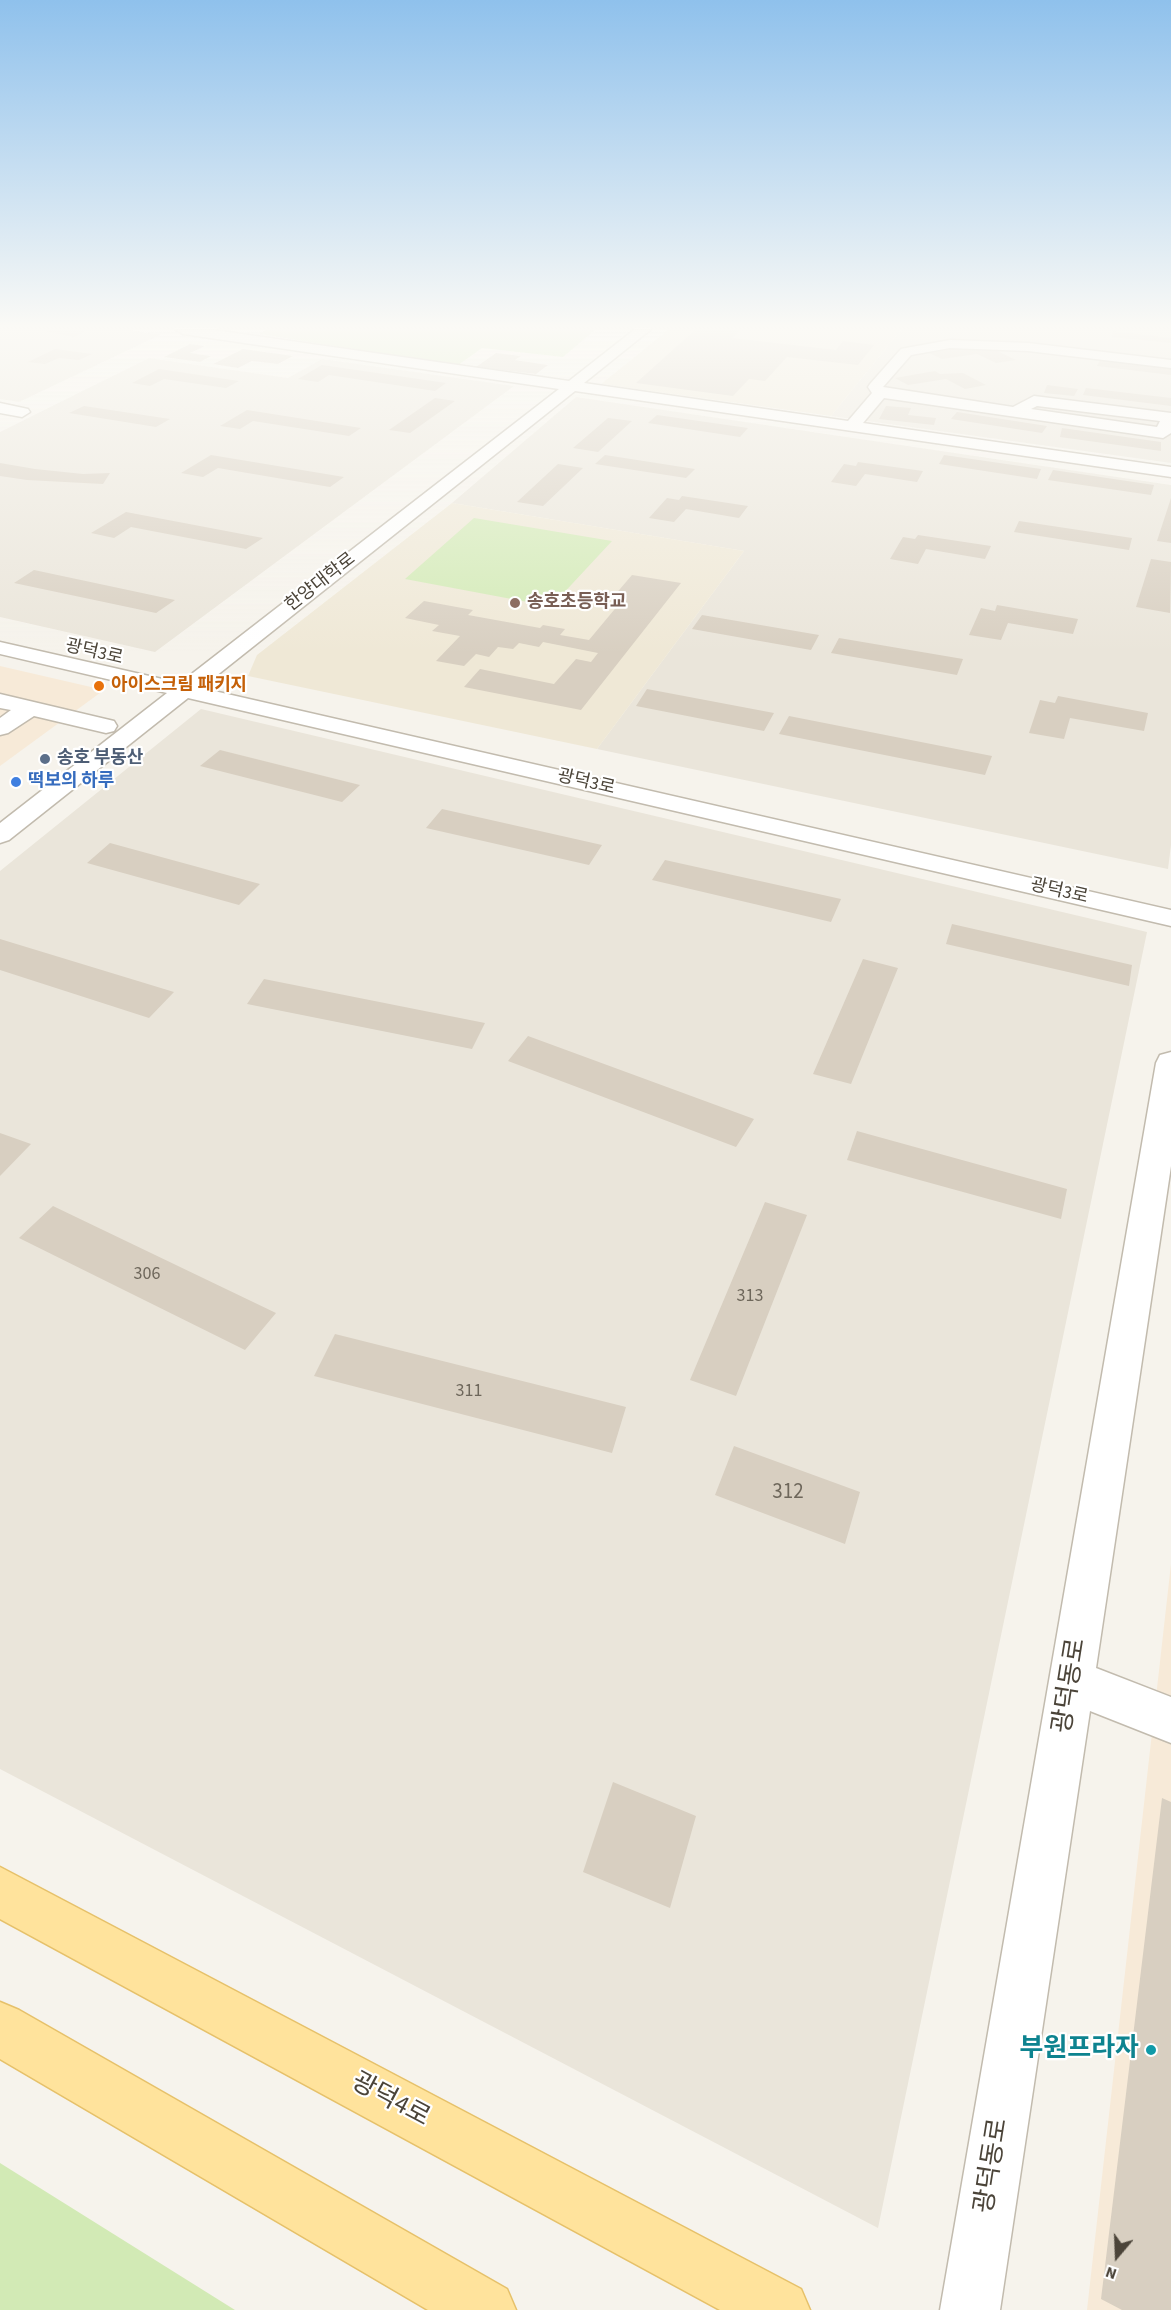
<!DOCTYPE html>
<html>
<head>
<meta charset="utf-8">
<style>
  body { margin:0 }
  #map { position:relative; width:1171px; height:2310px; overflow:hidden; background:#f6f3ec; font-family:"Source Sans 3",sans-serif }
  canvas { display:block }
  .north { position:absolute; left:1087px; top:2226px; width:60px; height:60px; -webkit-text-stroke:4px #fff; paint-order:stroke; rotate:199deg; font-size:16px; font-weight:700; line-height:24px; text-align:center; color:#4b4439 }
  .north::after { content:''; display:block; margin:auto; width:21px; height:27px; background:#4b4439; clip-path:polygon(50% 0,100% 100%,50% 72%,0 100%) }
</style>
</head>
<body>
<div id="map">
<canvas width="1171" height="2310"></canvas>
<div class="north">N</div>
</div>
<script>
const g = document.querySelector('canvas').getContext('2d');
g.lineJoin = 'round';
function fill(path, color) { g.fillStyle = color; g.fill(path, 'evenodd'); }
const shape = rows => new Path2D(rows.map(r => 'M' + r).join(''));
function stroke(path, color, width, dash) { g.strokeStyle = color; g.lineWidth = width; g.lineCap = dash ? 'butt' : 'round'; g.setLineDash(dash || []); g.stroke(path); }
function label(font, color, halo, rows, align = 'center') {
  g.font = font + ' "Source Sans 3","Noto Sans KR",sans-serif'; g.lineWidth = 4.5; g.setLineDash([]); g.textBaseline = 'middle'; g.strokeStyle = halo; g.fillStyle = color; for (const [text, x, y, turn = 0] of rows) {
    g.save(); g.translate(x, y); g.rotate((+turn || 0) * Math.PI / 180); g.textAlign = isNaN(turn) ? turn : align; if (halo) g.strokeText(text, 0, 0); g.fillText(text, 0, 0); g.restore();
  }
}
const residential = shape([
  [0,330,130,330,160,335,19,402,0,399],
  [901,330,1171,330,1171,463,831,416],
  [149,358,288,378,322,359,514,386,155,652,0,617,0,432],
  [576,397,1171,485,1171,845,1168,869,597,749,744,551,452,503],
  [201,709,1147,932,878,2228,0,1769,0,871]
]);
const commercial = shape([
  [0,666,104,690,0,766],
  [1171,1564,1171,2310,1087,2310]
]);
const education = shape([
  [668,330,901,330,831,416,601,384],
  [452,503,744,551,597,749,248,676,257,655]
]);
const green = shape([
  [266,330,595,330,563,357,482,348,457,366,260,334],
  [474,518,612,541,559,598,533,603,405,579],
  [0,2163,235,2310,0,2310]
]);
const building = shape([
  [39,330,88,330,74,337],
  [695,330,740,330,732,338,836,350,843,341,874,345,858,365,787,357,765,381,749,379,733,396,636,383],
  [1113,331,1171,338,1171,343,1112,337],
  [190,344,205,346,190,353,211,356,200,362,164,357],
  [966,347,972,350,993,349,1016,360,996,363,977,354,942,359,929,353],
  [55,349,92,354,79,360,59,358,45,364,28,362],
  [243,349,293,356,278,364,252,361,238,368,213,364],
  [496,353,521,356,515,360,548,365,536,374,476,367],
  [1100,360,1171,368,1171,375,1097,366],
  [322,365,446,383,435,391,329,375,318,382,298,379],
  [159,369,239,381,226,388,164,379,150,386,132,383],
  [935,371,940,374,963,373,986,385,965,389,946,379,908,385,895,378],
  [1047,385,1078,389,1074,396,1044,393],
  [1086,388,1171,398,1171,406,1083,395],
  [435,398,455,401,410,433,389,430],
  [84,406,170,419,156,427,69,413],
  [886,406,911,408,908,415,936,418,934,425,879,419],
  [247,410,361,428,349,436,253,421,240,429,220,426],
  [957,412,1047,426,1042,433,951,419],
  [657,415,748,428,740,437,648,423],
  [608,418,632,421,598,452,573,448],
  [1062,428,1161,442,1161,451,1060,437],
  [211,455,344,477,330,487,218,468,203,477,181,473],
  [605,455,695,469,686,478,595,464],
  [944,455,1041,469,1037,479,939,464],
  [858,462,923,471,917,482,865,474,856,486,831,482,844,464,856,466],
  [0,463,35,469,83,474,110,473,103,484,27,480,0,476],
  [558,464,583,468,543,506,517,502],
  [1053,470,1154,485,1151,495,1048,480],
  [682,496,748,506,739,518,686,509,674,522,649,518,667,498,679,500],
  [1171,498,1171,543,1157,541],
  [126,512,263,538,246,549,131,527,114,538,91,533],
  [1019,521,1132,538,1129,550,1014,532],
  [918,535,991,546,985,559,926,549,918,564,890,559,903,537,915,539],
  [1151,559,1171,562,1170,613,1136,607],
  [34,570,175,600,156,613,14,583],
  [632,575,681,583,581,710,464,687,480,669,554,684,576,659,591,662,598,653,543,642,539,647,519,643,513,649,498,647,489,657,476,654,464,666,436,661,460,636,432,631,439,625,405,618,424,601,473,610,468,615,540,628,543,625,565,629,560,635,589,640,624,598,614,596],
  [997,605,1078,619,1073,634,1008,623,1001,640,969,635,981,608,995,611],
  [702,615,819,635,811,650,692,629],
  [839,638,963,659,957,675,831,653],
  [647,689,774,713,764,731,636,706],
  [1058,696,1148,713,1144,731,1070,718,1064,739,1029,733,1040,700,1055,703],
  [789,716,992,756,985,775,779,734],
  [220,750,360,785,342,802,200,766],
  [442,809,602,845,589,865,426,828],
  [110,843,260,884,239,905,87,863],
  [665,860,841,899,831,922,652,880],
  [952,924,1132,965,1129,986,946,944],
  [0,939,174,992,149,1018,0,970],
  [863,959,898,968,851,1084,813,1074],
  [264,979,485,1023,472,1049,247,1004],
  [528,1036,754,1119,736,1147,508,1061],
  [857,1131,1067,1189,1061,1219,847,1160],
  [0,1133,31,1144,0,1176],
  [765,1202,807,1215,736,1396,690,1380],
  [53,1206,276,1313,245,1350,19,1238],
  [335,1334,626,1407,612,1453,314,1376],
  [734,1446,860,1492,845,1544,715,1495],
  [613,1782,696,1816,670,1908,583,1872],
  [1162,1798,1171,1802,1171,2310,1122,2310,1101,2299]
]);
const minor = shape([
  [176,330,214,330,569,381,634,330,650,330,584,383,848,421,872,393,868,387,870,384,901,349,906,348,950,340,1028,343,1171,360,1171,368,1028,351,950,348,911,355,883,387,1013,407,1034,396,1171,413,1171,433,1163,438,884,398,863,423,1171,467,1171,477,575,391,201,688,1171,910,1171,926,188,698,9,840,0,843,0,823,167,693,0,654,0,642,180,683,559,389,183,334,176,330],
  [1037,406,1160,421,1157,427,1031,409,1037,406],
  [0,403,28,409,30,412,22,417,0,413,0,403],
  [0,694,114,721,117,726,114,731,106,733,34,716,8,733,0,735,0,718,11,710,0,708,0,694],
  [1171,1052,1171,1166,1096,1668,1171,1697,1171,1743,1090,1711,1000,2310,940,2310,1156,1063,1160,1055,1171,1052]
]);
const major = shape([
  [0,1867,801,2289,810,2310,720,2310,0,1919,0,1867],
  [0,2002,19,2010,507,2289,516,2310,428,2310,0,2059,0,2002]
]);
const markers = [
  [515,603,6,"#8d6e63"],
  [99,686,6,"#e8710a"],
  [45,759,6,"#5c6f8a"],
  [16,782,6,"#3f7fe0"],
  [1151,2050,6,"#0f9aa8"]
];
const farStreetnames = [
  ["한양대학로",321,583,-38],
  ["광덕3로",94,653,13],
  ["광덕3로",586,783,13],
  ["광덕3로",1059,892,13]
];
const farEducationnames = [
  ["송호초등학교",527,603]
];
const farFoodnames = [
  ["아이스크림 패키지",111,686]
];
const farServicenames = [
  ["송호 부동산",57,759]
];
const farShopnames = [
  ["떡보의 하루",28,782]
];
const numberNames = [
  ["306",147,1275],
  ["313",750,1297],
  ["311",469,1392]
];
const nearNumbernames = [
  ["312",788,1493]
];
const nearStreetnames = [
  ["광덕동로",1071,1686,-81],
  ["광덕4로",390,2101,28],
  ["광덕동로",993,2166,-81]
];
const nearCulturenames = [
  ["부원프라자",1139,2050]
];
fill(residential, '#eae5da');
fill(commercial, '#f7ead8');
fill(education, '#efe8d6');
fill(green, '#d2eab5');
fill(building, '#d8cfc1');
stroke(minor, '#c2bbae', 3);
stroke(major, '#e6c16a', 3);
fill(minor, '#fff');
fill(major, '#ffe39c');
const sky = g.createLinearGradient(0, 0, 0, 654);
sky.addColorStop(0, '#8fc1ec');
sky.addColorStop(0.5, '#fbfaf6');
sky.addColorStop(1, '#fbfaf600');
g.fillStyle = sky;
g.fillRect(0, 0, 1171, 654);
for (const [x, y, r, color] of markers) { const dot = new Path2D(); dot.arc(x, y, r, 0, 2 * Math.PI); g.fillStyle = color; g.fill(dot); stroke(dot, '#fff', 2); }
label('18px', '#4b4439', '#fff', farStreetnames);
label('bold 18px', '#785e54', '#fff', farEducationnames, 'left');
label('bold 18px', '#c56008', '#fff', farFoodnames, 'left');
label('bold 18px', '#4e5e75', '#fff', farServicenames, 'left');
label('bold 18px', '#366cbe', '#fff', farShopnames, 'left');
label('18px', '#6e675b', null, numberNames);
label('21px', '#6e675b', null, nearNumbernames);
label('26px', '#4b4439', '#fff', nearStreetnames);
label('bold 26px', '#0d838f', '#fff', nearCulturenames, 'right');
</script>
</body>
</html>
